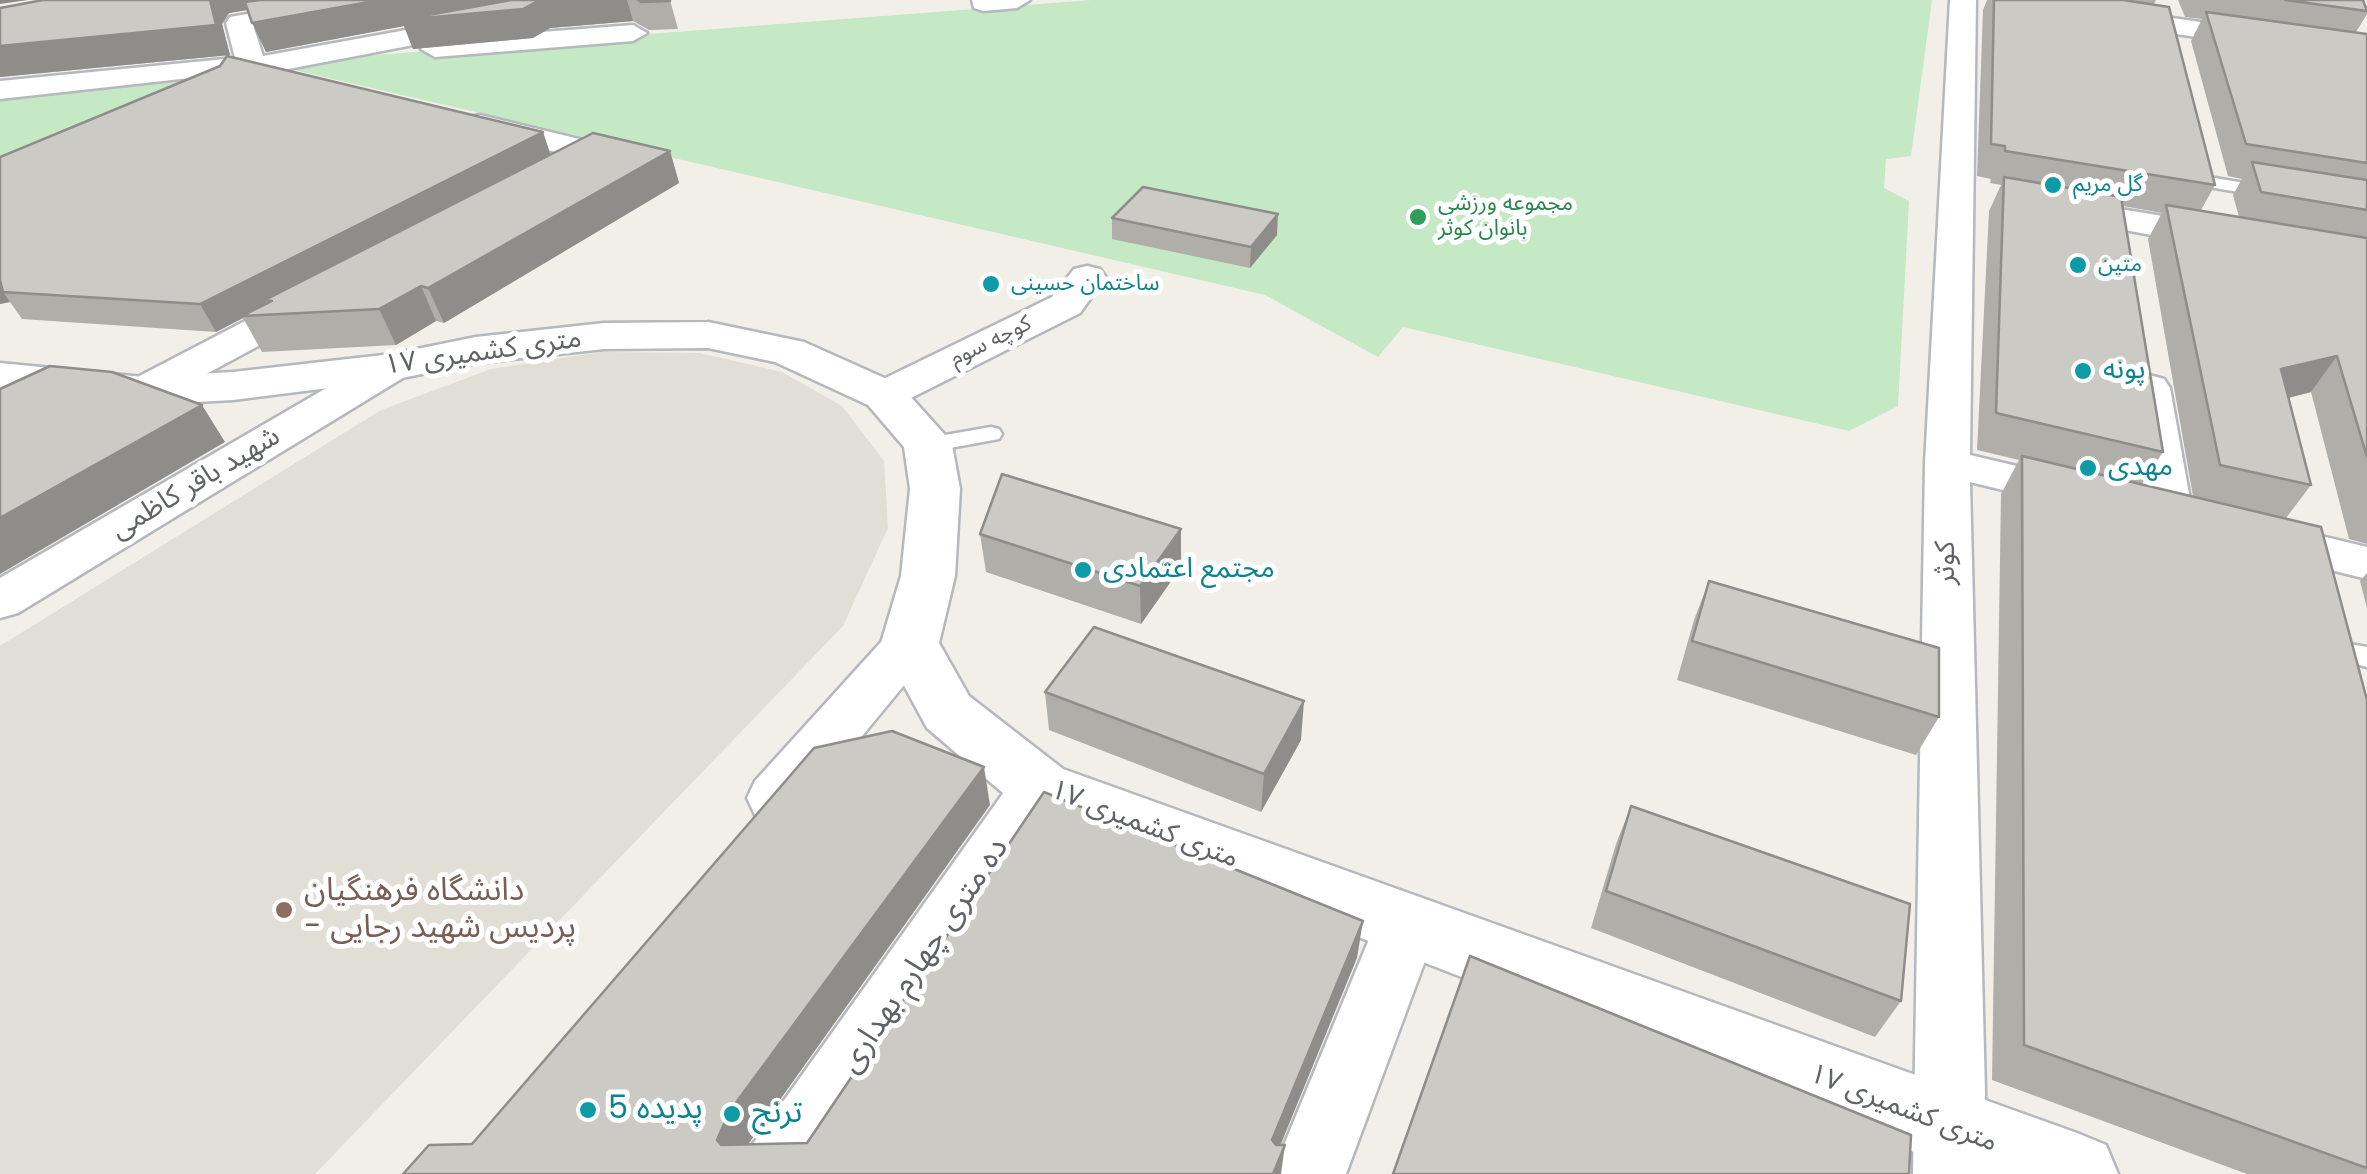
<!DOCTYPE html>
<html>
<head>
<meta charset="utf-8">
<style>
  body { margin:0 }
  canvas { display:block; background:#f1efe8 }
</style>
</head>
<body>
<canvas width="2367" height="1174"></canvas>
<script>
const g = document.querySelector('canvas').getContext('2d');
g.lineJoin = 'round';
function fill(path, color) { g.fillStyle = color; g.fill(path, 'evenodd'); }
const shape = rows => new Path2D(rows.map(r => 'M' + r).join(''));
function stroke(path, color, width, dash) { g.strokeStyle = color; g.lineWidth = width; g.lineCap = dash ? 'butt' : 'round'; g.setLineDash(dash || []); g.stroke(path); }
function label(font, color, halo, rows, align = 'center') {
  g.font = font + ' Poppins,"Noto Sans Arabic",sans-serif'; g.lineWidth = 10; g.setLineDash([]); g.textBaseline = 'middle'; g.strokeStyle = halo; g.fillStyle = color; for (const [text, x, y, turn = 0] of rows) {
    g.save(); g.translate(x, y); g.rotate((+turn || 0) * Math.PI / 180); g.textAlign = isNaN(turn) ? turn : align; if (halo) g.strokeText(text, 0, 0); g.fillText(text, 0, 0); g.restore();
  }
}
const education = shape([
  [601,352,700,353,782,372,842,406,884,461,888,528,843,626,315,1174,0,1174,0,646,381,410,491,369]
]);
const green = shape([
  [1092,0,1932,0,1911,156,1886,159,1884,188,1909,201,1898,406,1849,431,1403,327,1378,357,1265,295,277,66,311,60],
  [229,71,0,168,0,96]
]);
const service = shape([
  [2209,177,2268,187,2276,192,2268,197,2203,186,2201,182,2209,177],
  [991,427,999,429,1002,434,999,439,928,452,917,445,928,438,991,427],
  [2350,644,2367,647,2367,667,2341,660,2337,653,2341,646,2350,644]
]);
const minor = shape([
  [326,0,383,0,370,8,254,28,263,56,472,18,485,26,481,32,438,40,633,25,647,33,633,41,435,57,421,49,429,42,252,76,217,75,0,99,0,81,235,58,226,23,230,17,326,0],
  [972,0,1030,0,1017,8,983,11,974,8,972,0],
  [1950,0,1976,0,1970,455,2089,483,2096,493,2089,503,2073,507,1970,482,1987,1174,1913,1174,1925,463,1950,0],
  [2110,9,2367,46,2367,62,2101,23,2097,17,2110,9],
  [480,115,604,145,609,152,604,159,571,177,547,177,543,170,547,163,564,154,469,131,465,124,469,117,480,115],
  [2060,199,2223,226,2236,229,2241,237,2236,245,2223,248,2048,216,2043,209,2048,202,2060,199],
  [1087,266,1100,269,1106,277,1080,313,899,404,884,408,869,404,863,395,869,386,1052,297,1074,269,1087,266],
  [311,291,325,294,330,302,325,310,158,400,143,404,128,400,122,391,128,382,297,294,311,291],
  [392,355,406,358,412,367,406,376,18,613,0,618,0,578,378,358,392,355],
  [2149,375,2164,379,2170,388,2193,516,2186,527,2169,531,2152,527,2145,516,2128,388,2134,379,2149,375],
  [2263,522,2367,547,2367,579,2246,549,2239,538,2246,527,2263,522],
  [910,624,928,630,936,643,928,656,797,815,776,822,755,815,747,798,755,781,892,630,910,624],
  [1040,764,1061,771,1069,787,1061,803,819,1174,739,1174,750,1148,1019,771,1040,764],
  [1407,895,1430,903,1439,923,1346,1174,1272,1174,1384,903,1407,895]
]);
const tertiary = shape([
  [708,322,804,342,900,385,945,435,952,445,960,489,955,576,939,643,969,696,1063,769,2077,1133,2106,1145,2118,1174,1971,1174,1017,805,927,728,881,643,901,576,910,489,904,447,868,405,775,362,708,348,604,349,476,363,392,380,233,400,143,405,0,391,0,363,143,377,233,372,392,354,476,337,604,323,708,322]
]);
const wall = shape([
  [43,0,670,0,678,29,649,30,633,21,550,28,533,38,413,49,404,26,266,52,248,10,229,13,222,24,230,55,0,77,0,8],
  [1987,0,2156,0,2154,4,2215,185,2201,210,2239,217,2233,195,2242,179,2228,176,2191,41,2202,19,2185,17,2178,0,2363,0,2367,8,2367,14,2356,32,2367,34,2367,544,2349,539,2311,392,2288,398,2311,485,2286,518,2367,700,2367,1174,2247,1174,1992,1080,2001,494,2019,460,1977,450,1989,211,2001,185,1990,183,1991,179,1977,176,1983,10],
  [2123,206,2162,213,2148,239,2193,496,2142,484,2163,452],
  [543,132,550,154,670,151,679,183,444,323,436,321,396,345,262,352,243,318,216,332,22,319,10,302,0,304,0,157],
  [1112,218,1277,235,1250,268,1112,239],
  [1181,529,1181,567,1141,624,986,572,980,534],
  [2367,573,2367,608,2360,581],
  [1709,581,1939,717,1916,755,1677,680,1694,620],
  [1045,692,1301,740,1261,812,1049,730],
  [1631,806,1901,1001,1875,1037,1591,928,1616,844]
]);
const shadedWall = shape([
  [0,0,28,0,0,4],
  [210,0,304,0,229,13,222,24,230,55,0,77,0,46],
  [380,0,627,0,633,21,550,28,533,38,413,49,404,26,266,52,252,23],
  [543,132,551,156,272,301,265,300,267,305,242,316,243,318,216,332,200,304],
  [670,151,679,183,444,323,428,288],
  [1278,214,1277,235,1250,268,1251,247],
  [0,276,3,292,10,302,0,304],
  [421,286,436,321,396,345,379,309],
  [2337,356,2311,392,2256,406,2281,369],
  [202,405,225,442,0,574,0,518],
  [1181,529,1181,567,1141,624,1140,586],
  [1304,701,1301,740,1261,812,1264,774],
  [984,767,990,805,747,1146,736,1173,717,1140,729,1112],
  [1363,921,1357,958,1269,1173,1272,1140],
  [1285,1145,1281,1174,1273,1174]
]);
const building = shape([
  [43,0,210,0,216,25,0,46,0,8,43,0],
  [260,0,380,0,252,23,245,2,260,0],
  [511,0,540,0,523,9,401,20,511,0],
  [638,0,670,0,670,1,641,2,638,0],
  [1994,0,2123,0,2169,7,2215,185,2005,151,2005,146,1991,144,1994,0],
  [2285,0,2363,0,2367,11,2285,0],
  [2206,12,2367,34,2367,163,2246,144,2206,12],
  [227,56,543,132,200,304,3,292,0,280,0,157,220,66,227,56],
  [593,133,670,151,428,288,421,286,379,309,242,316,272,301,265,300,593,133],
  [2252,162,2367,180,2367,210,2261,192,2252,162],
  [2004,177,2121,197,2163,452,1996,413,2004,177],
  [1143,187,1278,214,1251,247,1112,218,1143,187],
  [2166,205,2367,238,2367,457,2337,356,2281,369,2311,485,2220,465,2166,205],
  [50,366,112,372,202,405,0,518,0,389,50,366],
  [2022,456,2321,527,2367,700,2367,1168,2024,1045,2022,456],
  [1002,474,1181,529,1140,586,980,534,1002,474],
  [1709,581,1939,648,1939,717,1692,641,1709,581],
  [1094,627,1304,701,1264,774,1045,692,1094,627],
  [892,731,984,767,729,1112,717,1140,721,1145,807,1143,1044,792,1363,921,1272,1140,1276,1145,1285,1145,1273,1174,403,1174,429,1145,472,1144,814,748,892,731],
  [1631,806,1910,904,1901,1001,1606,891,1631,806],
  [1470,956,1911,1135,1909,1174,1393,1174,1470,956]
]);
const markers = [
  [2053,185,10,"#0f9aa8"],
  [1418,217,10,"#2e9e5b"],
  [2078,265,10,"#0f9aa8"],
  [991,284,10,"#0f9aa8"],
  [2083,371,10,"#0f9aa8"],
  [2088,468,10,"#0f9aa8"],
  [1083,570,10,"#0f9aa8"],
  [284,910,10,"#8d6e63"],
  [588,1110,10,"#0f9aa8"],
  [732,1114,10,"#0f9aa8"]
];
const farCulturenames = [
  ["گل مریم",2073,185],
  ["متین",2098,265],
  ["ساختمان حسینی",1011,284]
];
const farLeisurenames = [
  ["مجموعه ورزشی",1438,204],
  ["بانوان کوثر",1438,229]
];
const farStreetnames = [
  ["کوچه سوم",991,342,-26]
];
const streetNames = [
  ["۱۷ متری کشمیری",483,353,-8],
  ["شهید باقر کاظمی",196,484,-31],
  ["کوثر",1947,563,-90],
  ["۱۷ متری کشمیری",1144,825,21],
  ["۱۷ متری کشمیری",1903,1109,21]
];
const cultureNames = [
  ["پونه",2103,371],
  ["مهدی",2108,468],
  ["مجتمع اعتمادی",1103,570]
];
const nearEducationnames = [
  ["دانشگاه فرهنگیان",304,892],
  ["- پردیس شهید رجایی",304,929]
];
const nearStreetnames = [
  ["ده متری چهارم بهداری",925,956,-56]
];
const nearCulturenames = [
  ["پدیده 5",608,1110],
  ["ترنج",752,1114]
];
fill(education, '#e1ded6');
fill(green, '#c5e8c5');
stroke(service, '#b5b8bc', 5);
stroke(minor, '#b5b8bc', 5);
stroke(tertiary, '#b5b8bc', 5);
fill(service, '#fff');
fill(minor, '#fff');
fill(tertiary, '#fff');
fill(wall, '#afaea9');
fill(shadedWall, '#8f8d8a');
fill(building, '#cccac5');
stroke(building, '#8f8d8a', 2.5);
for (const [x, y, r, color] of markers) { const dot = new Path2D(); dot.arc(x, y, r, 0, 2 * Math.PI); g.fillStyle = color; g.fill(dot); stroke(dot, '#fff', 4); }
label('22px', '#0d838f', '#fff', farCulturenames, 'left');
label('22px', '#27864d', '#fff', farLeisurenames, 'left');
label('22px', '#5f6368', '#fff', farStreetnames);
label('28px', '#5f6368', '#fff', streetNames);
label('28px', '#0d838f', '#fff', cultureNames, 'left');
label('32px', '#785e54', '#fff', nearEducationnames, 'left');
label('32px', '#5f6368', '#fff', nearStreetnames);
label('32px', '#0d838f', '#fff', nearCulturenames, 'left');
</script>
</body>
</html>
